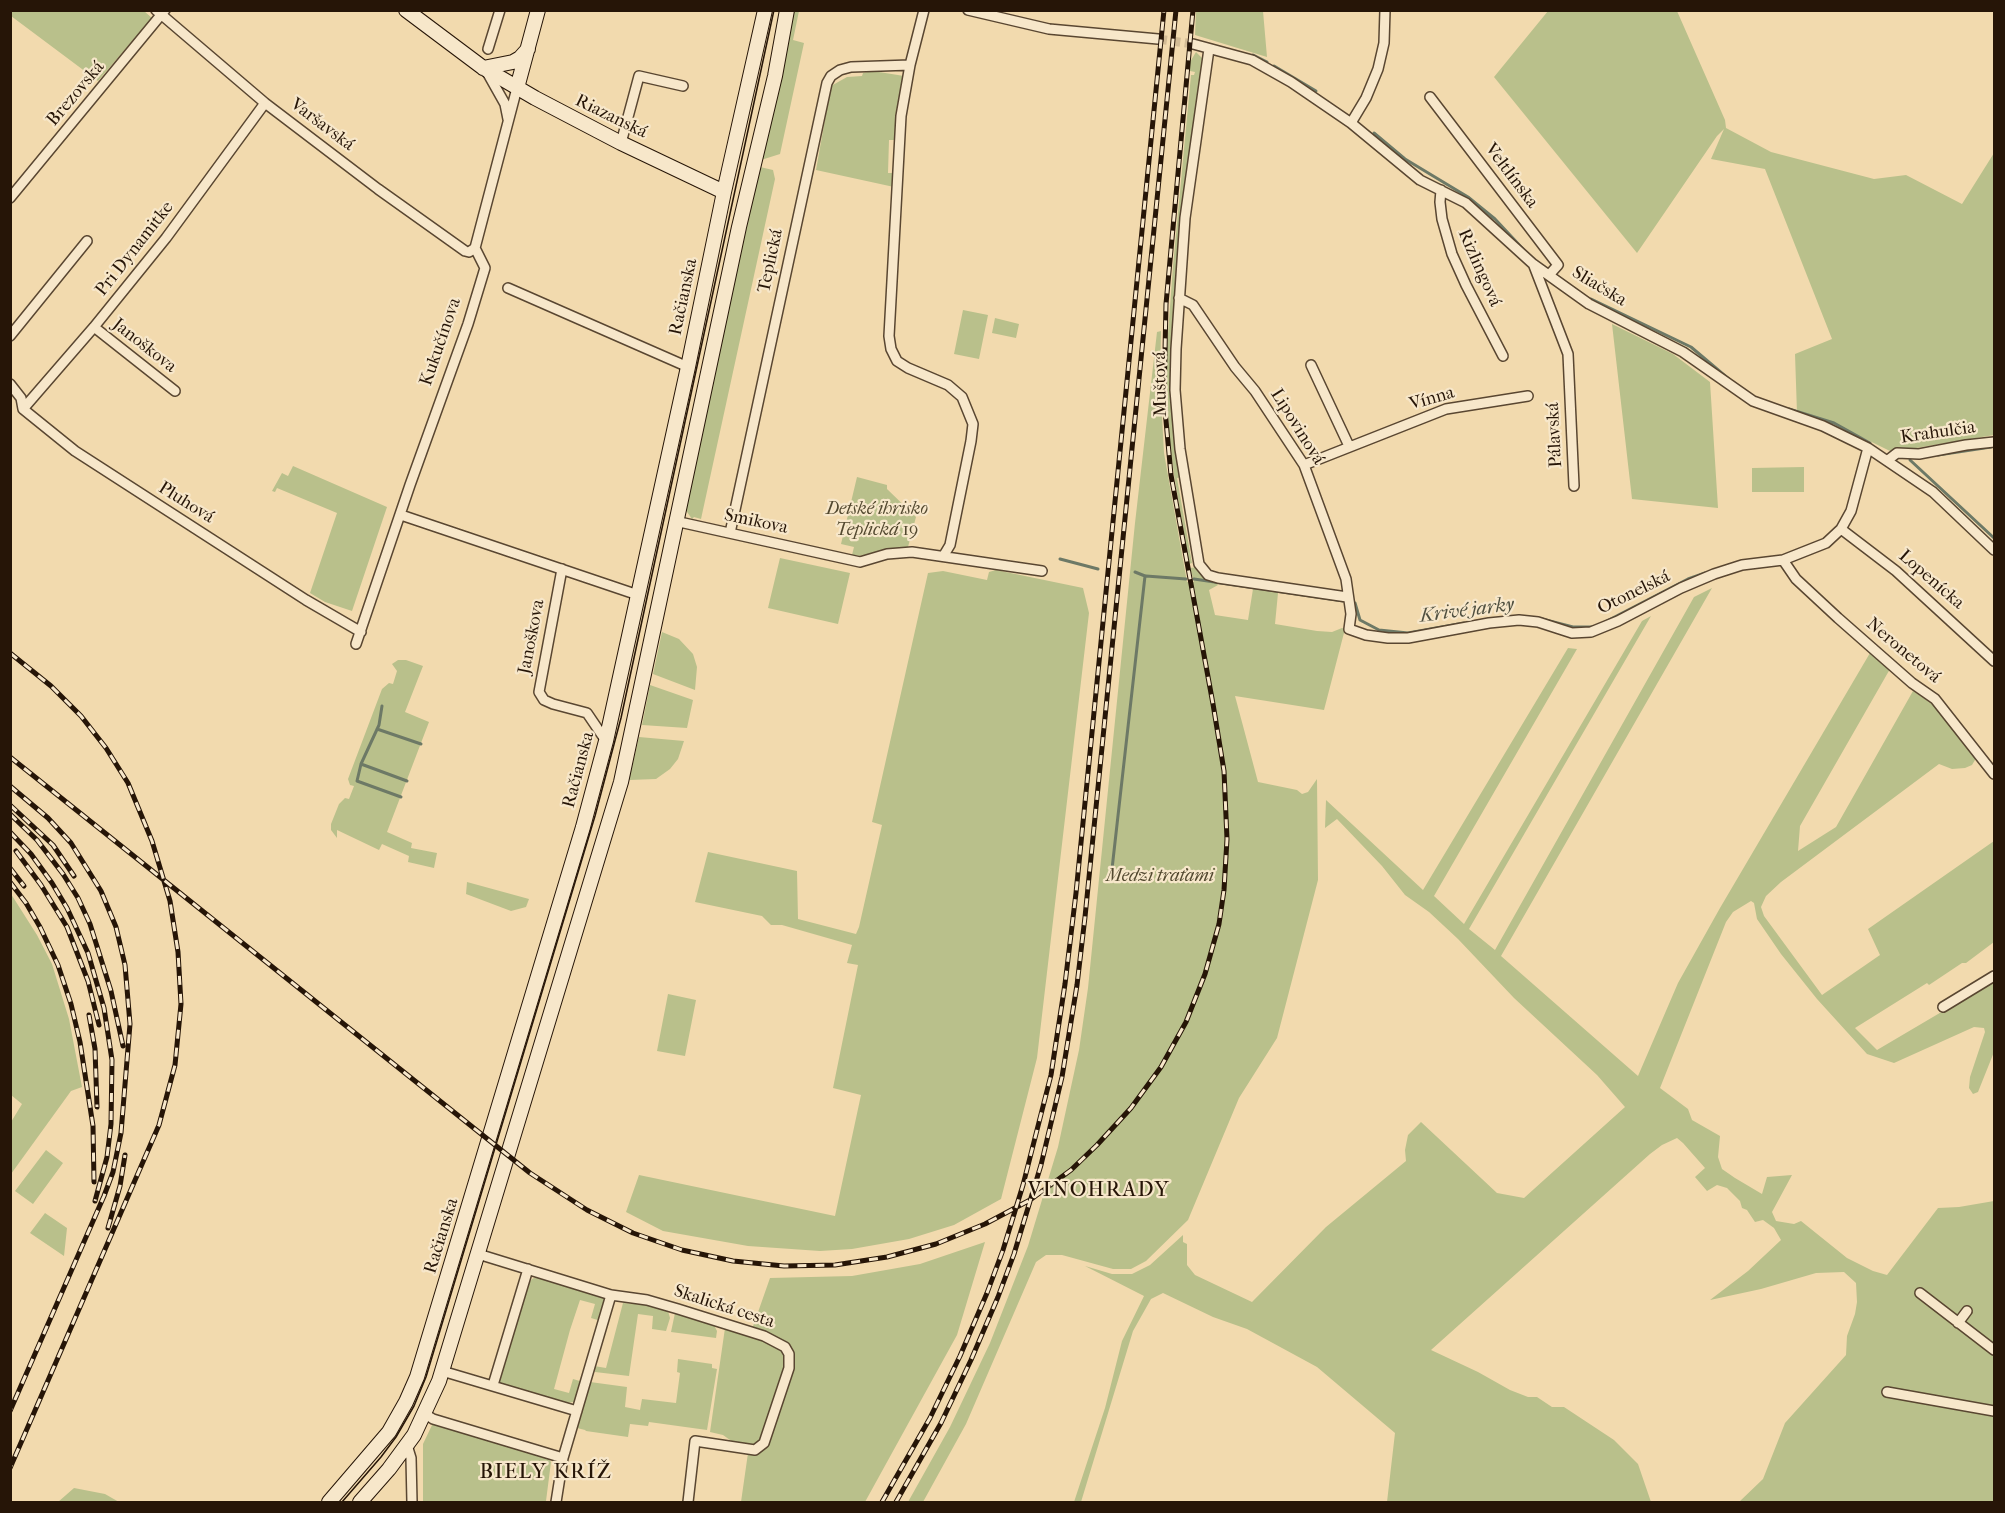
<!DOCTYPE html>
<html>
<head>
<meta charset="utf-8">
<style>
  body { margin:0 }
  #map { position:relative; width:2005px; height:1513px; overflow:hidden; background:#f2daae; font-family:"IM FELL French Canon",serif }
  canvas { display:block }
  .frame { position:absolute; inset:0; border:12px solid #261507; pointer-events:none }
</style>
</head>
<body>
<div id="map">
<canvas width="2005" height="1513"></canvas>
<div class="frame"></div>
</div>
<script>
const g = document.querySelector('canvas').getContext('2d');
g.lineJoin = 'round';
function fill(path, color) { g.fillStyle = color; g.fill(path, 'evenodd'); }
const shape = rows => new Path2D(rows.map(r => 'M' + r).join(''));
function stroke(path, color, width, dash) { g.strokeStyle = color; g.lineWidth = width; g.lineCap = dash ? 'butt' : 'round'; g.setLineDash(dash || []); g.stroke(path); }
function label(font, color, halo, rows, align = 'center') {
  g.font = font + ' "IM FELL French Canon",serif'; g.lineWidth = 4.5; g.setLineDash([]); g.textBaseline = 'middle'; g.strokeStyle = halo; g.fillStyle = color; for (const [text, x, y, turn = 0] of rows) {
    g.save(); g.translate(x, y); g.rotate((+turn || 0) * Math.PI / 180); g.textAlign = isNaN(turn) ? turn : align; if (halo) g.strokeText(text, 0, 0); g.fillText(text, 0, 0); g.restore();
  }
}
const green = shape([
  [10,11,144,11,152,18,98,81,11,16],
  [792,11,799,11,793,40,804,43,780,154,761,160],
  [1196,11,1263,11,1267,57,1195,35],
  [1548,11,1677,11,1725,120,1726,128,1771,152,1874,179,1906,175,1962,204,1994,153,1994,435,1892,452,1831,422,1797,413,1795,354,1832,339,1765,169,1711,159,1724,129,1717,136,1637,253,1494,77],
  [1196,52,1202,58,1201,71,1182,218,1176,289,1182,477,1177,478,1192,563,1189,564,1174,475,1169,437,1166,361,1173,266,1191,75,1194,75,1195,72,1190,71,1190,62],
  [873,71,904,76,895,117,898,118,897,140,889,140,888,173,895,173,894,187,816,170,831,86,847,77,862,76,863,73],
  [760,167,773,170,775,179,701,519,694,517,692,519,685,509,688,493],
  [963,310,988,315,979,359,954,354],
  [995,318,1019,324,1016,338,992,333],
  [1612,324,1673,354,1710,382,1718,508,1632,499],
  [1161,331,1160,380,1164,453,1187,582,1194,582,1190,568,1198,567,1215,579,1218,585,1209,590,1215,615,1248,620,1253,589,1278,593,1275,624,1317,631,1332,632,1342,628,1345,629,1324,710,1235,696,1258,782,1297,790,1302,794,1308,792,1317,779,1318,880,1277,1038,1239,1098,1188,1220,1146,1261,1131,1269,1113,1269,1062,1255,1046,1255,1036,1262,966,1424,923,1502,908,1502,950,1427,990,1343,1028,1246,1058,1147,1079,1050,1088,988,1135,523,1157,332],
  [293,466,387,507,352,611,325,602,310,593,337,513,277,488,275,492,272,491,282,473,288,476],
  [1804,467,1804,492,1752,492,1752,468],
  [857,477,887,485,887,489,916,517,908,547,859,556,852,555,854,547,841,544],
  [780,558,850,573,838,624,768,608],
  [996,570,1083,588,1089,613,1037,1058,1001,1199,954,1225,909,1239,852,1249,820,1251,748,1246,663,1231,626,1212,639,1175,835,1216,861,1095,833,1088,858,965,847,963,852,945,782,925,771,925,762,916,695,902,708,852,797,871,798,919,856,934,859,927,882,825,872,822,928,573,943,571,987,580,989,572],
  [1712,588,1501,956,1638,1076,1678,983,1720,908,1870,653,1890,669,1800,826,1798,851,1836,827,1913,691,1935,706,1975,751,1975,760,1972,765,1965,768,1952,769,1939,764,1781,882,1766,896,1761,907,1764,916,1822,995,1880,955,1868,929,1994,841,1994,942,1966,963,1962,963,1929,985,1927,983,1855,1028,1877,1050,1994,981,1994,1052,1978,1092,1973,1094,1969,1088,1970,1077,1985,1032,1984,1028,1974,1027,1894,1063,1867,1054,1817,999,1781,954,1757,919,1754,903,1751,901,1733,912,1726,922,1660,1088,1688,1109,1692,1120,1720,1136,1718,1157,1722,1169,1735,1178,1762,1194,1767,1177,1792,1175,1772,1212,1776,1221,1794,1224,1801,1221,1847,1258,1873,1271,1887,1275,1938,1208,1959,1207,1994,1201,1994,1502,1739,1502,1763,1479,1785,1423,1846,1355,1847,1336,1855,1314,1857,1302,1856,1283,1844,1272,1816,1273,1761,1289,1710,1300,1748,1271,1781,1240,1774,1228,1763,1220,1755,1222,1747,1210,1742,1208,1740,1201,1727,1188,1717,1185,1707,1191,1695,1177,1705,1168,1683,1143,1677,1138,1662,1145,1650,1154,1431,1350,1478,1372,1510,1390,1528,1397,1537,1397,1552,1407,1564,1407,1614,1440,1638,1464,1651,1502,1387,1502,1395,1433,1317,1367,1247,1329,1213,1317,1163,1293,1151,1299,1133,1331,1081,1502,1074,1502,1105,1408,1122,1341,1144,1296,1085,1266,1112,1274,1132,1274,1150,1265,1183,1235,1183,1242,1187,1244,1187,1265,1195,1275,1252,1302,1326,1227,1406,1161,1405,1150,1408,1135,1421,1122,1497,1193,1524,1198,1625,1107,1597,1075,1514,998,1458,939,1429,912,1405,895,1382,866,1337,819,1325,828,1326,800,1423,890,1568,648,1577,649,1434,896,1464,924,1642,621,1651,616,1469,929,1495,950,1694,597],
  [662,632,679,639,693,654,697,667,695,690,653,674],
  [398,660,406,660,423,666,405,712,429,722,387,832,412,843,411,848,437,853,434,868,408,862,409,856,382,844,379,850,337,830,337,838,331,830,331,824,339,804,345,798,349,799,354,786,350,785,348,779,382,689,389,683,393,684,397,671,392,664],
  [650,685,693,700,687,728,642,725],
  [639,737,684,741,678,759,670,769,656,779,629,780],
  [467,882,529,899,526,907,511,911,466,894],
  [11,894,37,935,52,964,69,1019,82,1087,71,1091,11,1174,11,1122,22,1104,11,1095],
  [668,994,696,1000,685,1056,657,1051],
  [46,1150,63,1163,33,1204,15,1191],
  [45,1213,67,1228,64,1256,30,1233],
  [985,1242,957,1335,865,1502,741,1502,748,1453,723,1435,710,1432,725,1328,750,1335,770,1278,852,1276,920,1264],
  [538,1276,600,1295,604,1298,606,1302,601,1321,591,1318,595,1304,580,1300,570,1330,554,1389,569,1393,573,1379,583,1382,578,1400,574,1402,565,1403,497,1382,525,1288,532,1279],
  [623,1303,648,1305,668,1311,670,1318,666,1331,652,1329,653,1316,638,1314,629,1376,595,1372,593,1370,594,1366,606,1368],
  [675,1313,714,1325,717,1331,716,1338,671,1332],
  [678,1359,712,1364,712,1368,717,1369,707,1430,649,1422,648,1426,630,1424,628,1437,586,1431,585,1430,577,1428,590,1382,627,1387,625,1407,640,1410,642,1399,676,1403,680,1373,677,1372],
  [433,1423,547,1457,551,1462,546,1501,542,1502,423,1502,423,1444],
  [74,1488,105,1494,119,1502,58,1502]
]);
const stream = shape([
  [1253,55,1267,62],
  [1274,66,1316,91],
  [1374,133,1405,159,1468,197,1495,219,1523,249],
  [1591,299,1691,347,1730,380],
  [1789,409,1834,423,1870,443],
  [1938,455,1991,447],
  [1910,460,1994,538],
  [1060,559,1098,569],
  [1146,576,1186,579],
  [1194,579,1344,601],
  [1355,603,1360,620,1379,630,1408,633,1464,623],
  [1542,619,1573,627,1594,627],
  [1603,623,1688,579,1705,573],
  [382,706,379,725,361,764,357,781,401,797],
  [377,729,421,744],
  [361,764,407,781],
  [1112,869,1145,576,1135,572]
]);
const streetTunnel = shape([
  [1158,39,1193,44]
]);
const street = shape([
  [156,10,265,103,378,189,465,251,469,252,475,248],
  [924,10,910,65,901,116,889,336,891,349,897,361,908,368,948,385,962,397,973,424,971,441,950,545,944,555],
  [968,10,1049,29,1158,39],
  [1193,44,1252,60,1291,82,1351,123,1420,180,1466,203,1533,264,1589,304,1683,352,1753,401,1823,426,1868,448,1933,492,1994,550],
  [488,49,500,10],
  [1209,49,1185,218,1176,349,1175,390,1180,449,1199,564,1208,575,1218,578,1347,597],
  [487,72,505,104,508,119],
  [1430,97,1558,265,1549,275],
  [1351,123,1366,98,1378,69,1384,43,1385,10],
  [621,143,639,76,683,86],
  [1441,190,1440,202,1442,219,1452,254,1466,285,1503,356],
  [10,198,165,10],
  [1534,266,1568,354,1574,486],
  [508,288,688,367],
  [1179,298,1193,305,1235,367,1255,391,1304,465,1346,579,1351,614,1349,629,1366,635,1388,638,1408,638,1489,623,1519,620,1538,622,1572,633,1591,632,1618,621,1681,588,1714,574,1742,565,1783,560,1826,543,1841,529,1851,511,1868,448],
  [94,327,175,391],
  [10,336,87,241],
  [1311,365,1349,446],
  [10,384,21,398,23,409,75,451,306,600,361,632],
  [23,409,94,327,166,238,265,103],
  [1888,460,1897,453,1919,454,1966,445,1994,442],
  [1304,465,1446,409,1528,396],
  [401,515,638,595],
  [675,521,860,562,887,554,912,552,1042,571],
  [1841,529,1896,571,1994,661],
  [730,533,827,83,831,76,840,70,851,67,910,65],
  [1783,560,1796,579,1838,618,1912,683,1935,699,1994,774],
  [562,569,539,692,544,700,553,704,587,713,606,741],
  [356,644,410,485,468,324,485,268,475,248,517,88],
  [1943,1007,1994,976],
  [478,1254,611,1295,647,1300,678,1309,764,1336,785,1347,789,1354,789,1368,764,1443,755,1450,695,1441,688,1502],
  [1920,1293,1994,1350],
  [1958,1323,1967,1311],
  [442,1371,577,1411],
  [493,1385,528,1269],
  [1887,1392,1994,1411],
  [425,1414,433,1419,563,1458],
  [407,1445,411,1458,412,1502],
  [556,1502,563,1458,611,1295]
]);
const secondary = shape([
  [406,10,482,67,535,98,621,143,724,192],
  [483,68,513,62,520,58,528,49],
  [517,88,538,10],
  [329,1502,389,1432,406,1402,417,1377,583,827,606,741,688,367,724,192,765,10],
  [360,1502,389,1469,414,1435,439,1381,621,782,739,227,775,76,787,10]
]);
const tram = shape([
  [342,1502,381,1457,396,1437,414,1406,426,1377,595,816,621,718,774,10]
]);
const rail = shape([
  [10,653,51,686,81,716,106,748,128,783,152,841,170,901,178,952,181,1004,175,1065,159,1125,10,1468],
  [10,757,530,1173,587,1210,633,1233,682,1250,733,1261,784,1266,835,1265,887,1257,936,1244,985,1224,1030,1200,1071,1170,1097,1145,1131,1108,1161,1067,1186,1022,1205,974,1219,924,1224,890,1227,839,1224,771,1213,704,1171,475,1164,399,1166,304,1193,10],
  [10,786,48,818,71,843,101,891,116,927,125,965,130,1024,121,1133,113,1172,104,1196,10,1411],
  [10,805,53,845,74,876],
  [10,814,37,840,63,874,78,898,90,924,111,991,123,1046],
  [10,832,31,854,52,883,67,908,88,953,104,1008,112,1060,111,1124,107,1157,95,1201],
  [16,851,41,885,67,927,88,981,99,1025],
  [10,868,24,886],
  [10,882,26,903,40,927,58,965,71,1004,80,1042,93,1126,94,1182],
  [89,1015,95,1049,97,1107],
  [108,1228,120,1186,125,1155],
  [882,1502,930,1418,960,1356,987,1293,1003,1250,1023,1185,1051,1075,1065,984,1076,893,1164,10],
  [896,1502,941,1423,971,1360,998,1297,1014,1254,1041,1165,1062,1077,1077,985,1085,917,1176,10]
]);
const streetNames = [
  ["Brezovská",76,94,-50],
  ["Riazanská",611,117,26],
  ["Varšavská",322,125,37],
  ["Veltlínska",1511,176,53],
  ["Pri Dynamitke",135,249,-52],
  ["Teplická",771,261,-78],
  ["Rizlingová",1479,268,66],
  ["Sliačska",1599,287,31],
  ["Račianska",684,297,-78],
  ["Kukučínova",441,342,-71],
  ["Janoškova",144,346,38],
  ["Muštová",1161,384,-91],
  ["Vínna",1432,399,-16],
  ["Lipovinová",1297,427,58],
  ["Krahulčia",1938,433,-8],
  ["Pálavská",1555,435,-93],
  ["Pluhová",186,503,32],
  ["Smikova",756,522,12],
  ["Lopenícka",1931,580,41],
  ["Otonelská",1634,593,-26],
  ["Janoškova",532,637,-79],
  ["Neronetová",1903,651,40],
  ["Račianska",579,770,-75],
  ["Račianska",442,1236,-73],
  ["Skalická cesta",724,1307,18]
];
const parkNames = [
  ["Detské ihrisko",877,510],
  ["Teplická 19",877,531],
  ["Medzi traťami",1160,877]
];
const waterNames = [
  ["Krivé jarky",1467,611,-7]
];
const quarterNames = [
  ["VINOHRADY",1099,1191],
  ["BIELY KRÍŽ",546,1473]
];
fill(green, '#b9c08b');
stroke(stream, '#6d7966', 3);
stroke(streetTunnel, '#d3bc95', 9, [9, 4.5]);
stroke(street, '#594631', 12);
stroke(secondary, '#261507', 16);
stroke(street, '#f7e7ca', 9);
stroke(secondary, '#f7e7ca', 14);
stroke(tram, '#261507', 1.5);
stroke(rail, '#261507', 5);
stroke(rail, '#f7e7ca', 3, [9]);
label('18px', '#261507', '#f7e7ca', streetNames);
label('italic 18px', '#52482f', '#f7e7ca', parkNames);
label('italic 20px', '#4f4f3f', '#f7e7ca', waterNames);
g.letterSpacing = '1.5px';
label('21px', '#261507', '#f7e7ca', quarterNames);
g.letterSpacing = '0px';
</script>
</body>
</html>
